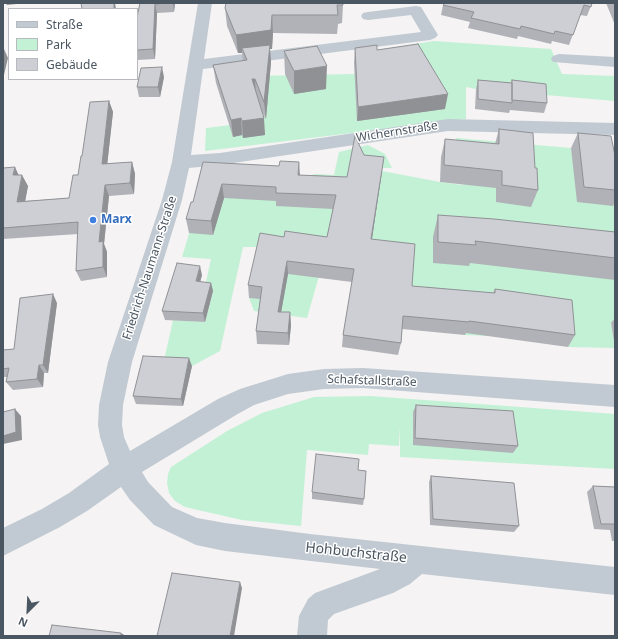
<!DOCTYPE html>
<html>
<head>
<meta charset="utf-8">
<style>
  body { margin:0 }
  #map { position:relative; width:618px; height:639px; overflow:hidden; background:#f5f3f3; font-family:"Noto Sans",sans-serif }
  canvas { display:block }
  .frame { position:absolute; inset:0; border:4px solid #4a5661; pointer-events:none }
  .legend { position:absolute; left:8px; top:8px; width:130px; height:72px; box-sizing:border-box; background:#fff; border:1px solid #b7bbc0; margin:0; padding:5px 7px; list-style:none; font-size:12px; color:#4a5661 }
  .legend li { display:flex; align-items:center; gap:8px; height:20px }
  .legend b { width:20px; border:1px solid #b7bbc0 }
  .north { position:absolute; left:8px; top:591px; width:40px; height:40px; -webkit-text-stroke:3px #fff; paint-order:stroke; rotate:204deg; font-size:11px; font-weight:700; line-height:16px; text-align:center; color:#4a5661 }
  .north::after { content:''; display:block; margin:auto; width:14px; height:18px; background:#4a5661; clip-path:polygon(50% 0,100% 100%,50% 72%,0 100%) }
</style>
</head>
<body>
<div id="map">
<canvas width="618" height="639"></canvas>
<div class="frame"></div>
<ul class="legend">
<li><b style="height:5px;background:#c1cad2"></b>Straße</li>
<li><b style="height:11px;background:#c3f1d5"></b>Park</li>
<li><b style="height:11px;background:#cdcfd5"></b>Gebäude</li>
</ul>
<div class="north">N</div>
</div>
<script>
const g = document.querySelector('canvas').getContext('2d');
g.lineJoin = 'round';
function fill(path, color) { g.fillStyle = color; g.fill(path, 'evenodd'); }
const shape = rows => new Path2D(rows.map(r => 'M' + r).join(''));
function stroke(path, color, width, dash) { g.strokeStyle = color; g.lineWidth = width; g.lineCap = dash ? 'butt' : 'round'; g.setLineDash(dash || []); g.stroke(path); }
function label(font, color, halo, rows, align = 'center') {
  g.font = font + ' "Noto Sans",sans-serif'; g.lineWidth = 3; g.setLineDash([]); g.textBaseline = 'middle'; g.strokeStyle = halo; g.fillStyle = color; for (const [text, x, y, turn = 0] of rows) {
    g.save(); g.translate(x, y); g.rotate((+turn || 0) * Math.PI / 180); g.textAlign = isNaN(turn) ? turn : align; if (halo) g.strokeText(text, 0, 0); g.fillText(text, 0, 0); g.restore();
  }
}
const green = shape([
  [434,41,551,49,562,74,615,76,615,101,476,89,466,87,466,119,205,151,206,128,230,125,252,76,354,74,360,59,357,53],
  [456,138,571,148,574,168,604,151,615,152,615,324,611,323,615,348,568,347,565,313,490,303,489,336,465,335,357,282,327,248,307,318,254,311,249,298,261,247,243,247,220,351,192,366,163,365,173,320,205,322,213,292,204,291,211,259,182,257,200,197,316,174,334,175,339,152,368,145,385,154,392,168,351,168,382,171,440,182,463,185,453,158],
  [370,396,615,414,615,469,400,457,400,426,399,446,369,444,368,455,307,450,301,526,242,520,185,507,175,501,169,493,167,483,168,474,171,467,227,431,262,413,314,397]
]);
const minor = shape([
  [198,3,212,3,204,59,421,32,411,15,368,20,363,19,361,16,363,13,368,12,416,6,421,7,438,35,435,38,430,40,203,69,191,155,220,153,448,119,615,123,615,135,448,131,220,165,189,168,182,200,132,362,123,405,122,425,124,437,130,451,218,399,240,389,288,374,324,369,363,368,615,385,615,407,363,388,324,389,288,394,254,405,236,415,142,472,148,482,172,507,197,518,225,523,310,534,615,567,615,595,422,574,410,584,393,593,334,614,328,620,327,636,297,636,299,616,308,599,315,593,380,569,225,551,196,545,154,525,130,500,121,487,87,511,60,527,3,556,3,528,42,509,69,493,109,464,100,437,98,425,99,405,108,362,162,200,172,162,198,3],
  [559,54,615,57,615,67,553,62,551,59,553,56,559,54]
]);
const wall = shape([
  [140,3,175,3,174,12,157,13,155,59,137,60,137,17],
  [592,3,587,16,580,15,569,45,552,41,551,44,518,36,517,39,468,28,470,22,441,15,443,5],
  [606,3,615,3,615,25],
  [343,5,342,23,338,24,337,34,273,33,272,49,270,49,271,62,266,119,261,109,265,135,243,138,242,135,233,137,216,83,213,65,243,61,242,53,238,53,227,26,225,8],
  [355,48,377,50,445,109,357,121,354,63],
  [284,51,326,89,294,94,285,74],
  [164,77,160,97,139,97,137,87],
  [478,80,511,83,512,80,547,103,544,113,510,110,509,113,475,109,476,89],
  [109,101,113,112,107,164,132,162,135,174,134,194,109,196,104,244,107,252,107,277,81,281,76,271,78,234,3,239,3,168,19,175,28,186,25,201,69,198,78,175,82,156],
  [499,129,535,168,538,190,531,207,496,202,496,188,440,182,441,157,445,139,495,144],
  [578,133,615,156,615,202,613,206,577,202,571,148],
  [364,155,382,171,372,239,412,286,493,293,495,289,575,335,568,347,466,333,465,335,402,329,401,343,398,355,342,347,343,335,352,282,288,274,281,312,290,312,291,325,289,345,257,344,256,331,260,299,249,298,248,285,284,237,327,237,333,209,276,206,276,201,224,198,213,235,189,233,186,219,193,202,203,162,300,175,347,177],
  [438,215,615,232,615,280,470,263,469,266,433,263,433,237],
  [202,275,200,282,211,283,213,291,205,322,165,320,162,311],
  [57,303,48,373,44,373,43,387,13,390,6,382,7,377,3,377,3,350,14,349],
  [615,318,615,348,611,323],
  [192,366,183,406,136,404,133,396],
  [416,405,518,446,513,453,413,445,413,412],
  [358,470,364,499,363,505,312,499,312,492],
  [431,476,519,526,514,532,430,525,429,482],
  [593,486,615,487,615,541,612,541,610,530,594,529,587,492]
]);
const shadedWall = shape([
  [6,3,26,3,7,5],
  [114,3,115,3,116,9,114,9],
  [173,3,175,3,174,12],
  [155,4,157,13,155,59,153,49],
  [272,15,273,33,272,49,270,49,271,62,266,119,264,102,242,48,242,53,238,53,236,35],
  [4,49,8,58,3,79,3,53],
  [327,66,326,89,294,94,294,71],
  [162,67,164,77,160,97,158,87],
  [252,79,255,79,256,96],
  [448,94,445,109,357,121,358,107],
  [109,101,113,112,106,176,102,164],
  [241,118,242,135,233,137,231,120],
  [264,118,265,135,243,138,242,121],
  [384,157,382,171,370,252,371,239],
  [132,162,135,174,134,194,130,183],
  [299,162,300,176,298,175],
  [15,167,20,178,13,175],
  [22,175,28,186,23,213,17,202],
  [222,184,224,198,213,235,211,221],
  [105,185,109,196,104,244,107,252,107,277,103,267,99,242],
  [287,261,288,274,279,324,278,312],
  [200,266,202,275,198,290,196,281],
  [211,283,213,291,205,322,203,313],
  [53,294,57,303,48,373,43,365],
  [290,312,291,325,289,345,288,333],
  [189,358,192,366,183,406,181,399],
  [39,365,44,373,43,387,37,379],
  [15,409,21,416,22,440,3,444,3,436],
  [240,582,242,588,234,636,230,636],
  [121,633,126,636,121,636]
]);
const building = shape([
  [81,3,114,3,114,9,82,9,81,3],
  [140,3,167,3,155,4,153,49,137,50,137,17,140,3],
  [226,3,343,3,343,5,337,5,338,15,272,15,271,30,236,35,225,8,226,3],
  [445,3,592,3,591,7,584,5,573,35,555,31,554,34,521,26,520,29,471,18,474,12,443,5,445,3],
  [418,44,448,94,358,107,355,48,377,45,377,50,418,44],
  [270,45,264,102,255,79,252,79,264,118,242,121,241,118,231,120,213,65,247,60,242,48,270,45],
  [317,46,327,66,294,71,284,51,317,46],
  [162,67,158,87,137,87,141,68,162,67],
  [478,80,512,83,512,103,478,99,478,80],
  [512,80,546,84,547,103,512,100,512,80],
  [109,101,102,164,132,162,130,183,105,185,99,242,103,241,103,267,76,271,78,222,3,228,3,168,15,167,13,175,22,175,17,202,69,198,73,175,78,175,81,156,82,156,90,102,109,101],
  [499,129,533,133,535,168,537,168,538,190,502,185,502,171,444,165,445,139,499,144,499,129],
  [578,133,611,136,615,156,615,190,584,187,578,133],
  [355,136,364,155,384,157,371,239,415,244,412,286,495,293,495,289,572,300,575,335,469,321,469,322,403,316,401,343,343,335,354,269,287,261,278,312,290,312,288,333,256,331,262,287,248,285,260,233,284,237,285,231,327,237,336,195,276,193,276,187,222,184,211,221,186,219,191,202,193,202,203,162,279,166,280,161,299,162,298,175,347,177,355,136],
  [438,215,494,219,615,232,615,258,475,241,476,245,438,242,438,215],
  [177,263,200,266,196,281,211,283,203,313,162,311,177,263],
  [53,294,43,365,39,365,37,379,6,382,9,368,3,369,3,350,14,349,20,298,53,294],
  [143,356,189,358,181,399,133,396,143,356],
  [416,405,513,411,518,446,415,438,416,405],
  [15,409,16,432,3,436,3,412,15,409],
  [316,454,359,459,358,470,366,471,364,499,312,492,316,454],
  [431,476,514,483,519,526,433,519,431,476],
  [593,486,615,487,615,524,601,524,593,486],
  [172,573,240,582,230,636,157,636,172,573],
  [52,625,121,633,121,636,49,636,52,625]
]);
const markers = [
  [93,220,4,"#3f7fe0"]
];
const streetNames = [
  ["Wichernstraße",397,132,-9],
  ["Friedrich-Naumann-Straße",150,268,-72],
  ["Schafstallstraße",372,381,2]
];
const shopNames = [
  ["Marx",101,220]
];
const nearStreetnames = [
  ["Hohbuchstraße",356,553,6]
];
fill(green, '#c3f1d5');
fill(minor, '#c1cad2');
fill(wall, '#b0b2b7');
fill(shadedWall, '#909195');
fill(building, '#cdcfd5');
stroke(building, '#909195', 1);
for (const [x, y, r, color] of markers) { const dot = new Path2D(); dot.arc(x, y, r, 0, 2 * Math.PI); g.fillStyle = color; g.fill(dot); stroke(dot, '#fff', 1.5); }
label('12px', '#4a5661', '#fff', streetNames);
label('bold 12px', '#366cbe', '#fff', shopNames, 'left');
label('14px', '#4a5661', '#fff', nearStreetnames);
</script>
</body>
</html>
